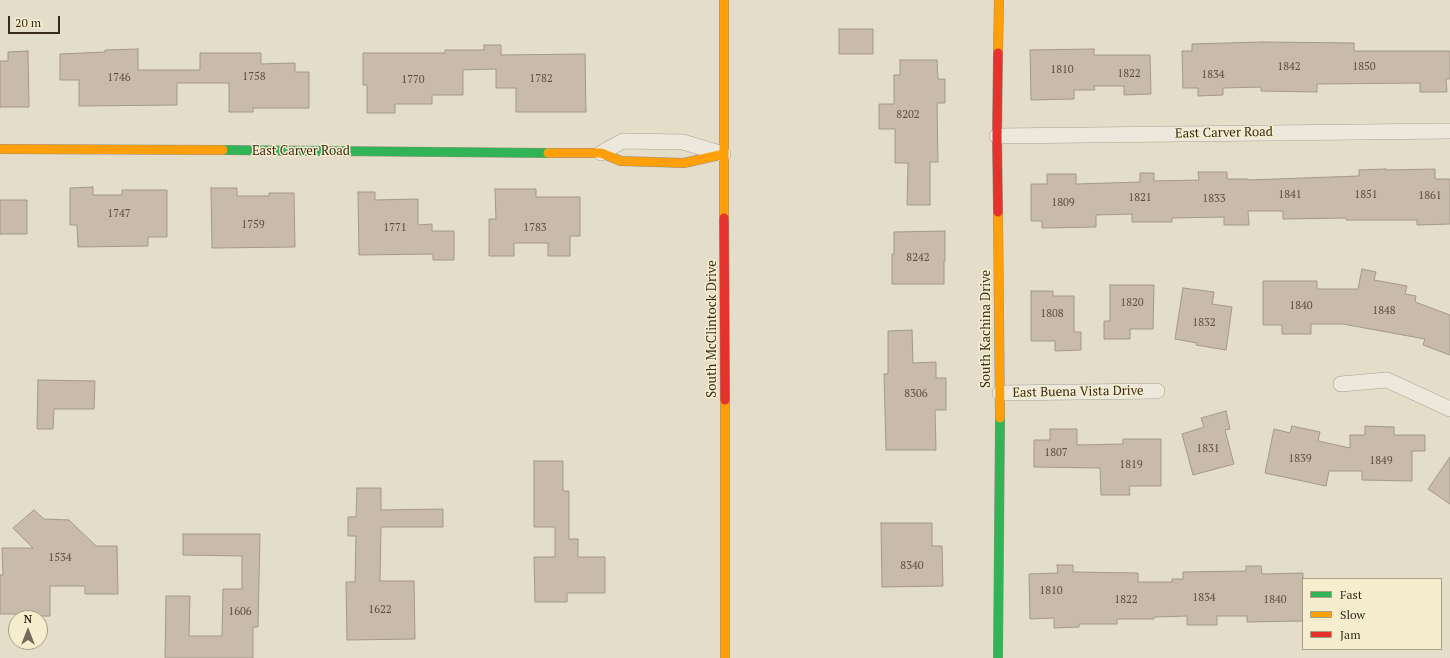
<!DOCTYPE html>
<html>
<head>
<meta charset="utf-8">
<style>
  body { margin:0 }
  #map { position:relative; width:1450px; height:658px; overflow:hidden; background:#e4ddc9; font-family:"PT Serif",serif }
  canvas { display:block }
  .legend { position:absolute; left:1302px; top:578px; width:140px; height:72px; box-sizing:border-box; background:#f6edce; border:1px solid #aa9f87; margin:0; padding:5px 7px; list-style:none; font-size:12px; color:#372a1c }
  .legend li { display:flex; align-items:center; gap:8px; height:20px }
  .legend b { width:20px; border:1px solid #aa9f87 }
  .north { position:absolute; left:8px; top:610px; width:40px; height:40px; box-sizing:border-box; background:#f6edce; border:1px solid #aa9f87; border-radius:50%; rotate:0deg; font-size:11px; font-weight:700; line-height:16px; text-align:center; color:#372a1c }
  .north::after { content:''; display:block; margin:auto; width:14px; height:18px; background:#746959; clip-path:polygon(50% 0,100% 100%,50% 72%,0 100%) }
  .scale { position:absolute; left:8px; top:16px; width:52px; height:18px; box-sizing:border-box; border:2px solid #372a1c; border-top:0; padding-left:5px; font-size:12px; line-height:14px; white-space:nowrap; color:#372a1c; -webkit-text-stroke:3px #f6edce; paint-order:stroke }
</style>
</head>
<body>
<div id="map">
<canvas width="1450" height="658"></canvas>
<ul class="legend">
<li><b style="height:5px;background:#30b455"></b>Fast</li>
<li><b style="height:5px;background:#ff9f0a"></b>Slow</li>
<li><b style="height:5px;background:#e5322d"></b>Jam</li>
</ul>
<div class="north">N</div>
<div class="scale">20 m</div>
</div>
<script>
const g = document.querySelector('canvas').getContext('2d');
g.lineJoin = 'round';
function fill(path, color) { g.fillStyle = color; g.fill(path, 'evenodd'); }
const shape = rows => new Path2D(rows.map(r => 'M' + r).join(''));
function stroke(path, color, width, dash) { g.strokeStyle = color; g.lineWidth = width; g.lineCap = dash ? 'butt' : 'round'; g.setLineDash(dash || []); g.stroke(path); }
function label(font, color, halo, rows, align = 'center') {
  g.font = font + ' "PT Serif",serif'; g.lineWidth = 3; g.setLineDash([]); g.textBaseline = 'middle'; g.strokeStyle = halo; g.fillStyle = color; for (const [text, x, y, turn = 0] of rows) {
    g.save(); g.translate(x, y); g.rotate((+turn || 0) * Math.PI / 180); g.textAlign = isNaN(turn) ? turn : align; if (halo) g.strokeText(text, 0, 0); g.fillText(text, 0, 0); g.restore();
  }
}
const building = shape([
  [839,29,873,29,873,54,839,54,839,29],
  [1262,42,1354,43,1354,51,1450,51,1450,79,1446,79,1447,92,1420,92,1420,83,1317,84,1317,92,1261,91,1261,87,1223,88,1223,95,1198,96,1198,88,1183,88,1182,51,1192,51,1192,44,1262,42],
  [484,45,501,45,501,55,585,54,586,112,516,112,516,88,496,88,496,69,463,70,463,95,432,95,432,104,395,104,395,113,367,113,367,85,363,85,363,53,445,53,445,50,484,50,484,45],
  [138,49,138,70,200,70,200,53,261,53,261,64,295,63,295,72,309,72,309,108,253,108,253,112,229,112,229,83,177,83,177,105,79,106,79,80,60,80,60,54,105,52,105,50,138,49],
  [1094,49,1094,55,1150,55,1151,94,1124,95,1124,86,1094,86,1095,90,1074,90,1074,99,1031,100,1030,50,1094,49],
  [28,51,29,107,0,107,0,61,8,61,8,52,28,51],
  [900,60,937,60,938,79,945,79,945,103,937,103,938,162,930,162,930,205,907,205,908,163,895,163,895,129,879,129,879,104,894,104,894,75,900,75,900,60],
  [1386,169,1386,170,1435,169,1435,179,1450,179,1450,224,1417,225,1417,220,1346,220,1346,218,1283,219,1283,211,1248,211,1249,225,1224,225,1224,217,1172,218,1172,222,1132,222,1132,214,1096,215,1096,227,1042,228,1042,221,1031,221,1031,184,1047,184,1047,174,1076,174,1076,184,1140,182,1140,173,1154,173,1154,181,1199,180,1198,172,1227,172,1227,179,1248,179,1248,180,1359,176,1359,170,1386,169],
  [93,187,93,195,122,195,122,190,167,190,167,237,148,237,148,246,78,247,77,225,70,225,70,188,93,187],
  [211,188,237,188,237,196,269,196,269,193,294,193,295,247,212,248,211,188],
  [495,189,536,189,536,197,580,197,580,236,570,236,570,256,548,256,548,243,514,243,514,256,489,256,489,219,496,219,495,189],
  [358,192,375,192,375,200,418,199,418,225,432,224,432,231,454,231,454,260,433,260,433,254,359,255,358,192],
  [0,200,27,200,27,234,0,234,0,200],
  [945,231,945,261,944,261,944,284,892,284,892,254,894,254,894,232,945,231],
  [1362,269,1376,272,1374,280,1407,286,1405,294,1416,296,1415,302,1450,315,1450,355,1423,345,1425,339,1343,324,1311,324,1311,334,1282,334,1282,325,1263,325,1263,281,1317,281,1317,289,1358,289,1362,269],
  [1110,285,1154,285,1153,329,1130,329,1130,339,1104,339,1104,321,1110,321,1110,285],
  [1183,288,1214,292,1212,304,1232,307,1226,350,1196,345,1197,343,1175,339,1183,288],
  [1031,291,1053,291,1053,296,1074,296,1074,332,1081,332,1081,350,1055,351,1055,341,1031,341,1031,291],
  [912,330,913,363,936,362,936,378,946,378,946,410,935,410,936,450,886,450,884,374,888,374,888,331,912,330],
  [38,380,95,381,94,409,54,409,53,429,37,429,38,380],
  [1226,411,1230,429,1225,430,1234,464,1193,475,1182,434,1204,427,1201,418,1226,411],
  [1292,426,1320,432,1318,441,1350,448,1350,435,1365,435,1365,426,1394,427,1394,435,1425,435,1425,451,1412,451,1412,481,1362,480,1362,471,1329,471,1326,486,1265,473,1274,429,1290,433,1292,426],
  [1050,429,1077,429,1077,445,1123,444,1123,439,1161,439,1161,486,1129,486,1130,495,1101,495,1100,468,1034,467,1034,440,1050,440,1050,429],
  [1450,457,1450,504,1428,489,1450,457],
  [534,461,563,461,563,491,569,491,569,539,578,539,578,557,605,557,605,593,567,593,567,602,535,602,534,557,555,557,555,527,534,527,534,461],
  [357,488,381,488,381,510,443,509,443,527,381,527,380,581,414,581,415,639,347,640,346,582,355,582,356,536,348,536,348,517,356,517,357,488],
  [34,510,44,519,69,520,96,546,117,546,118,594,85,594,85,586,50,586,50,616,36,616,36,614,0,614,0,575,3,575,2,548,33,548,13,528,34,510],
  [881,523,932,523,932,546,942,546,943,586,882,587,881,523],
  [183,534,260,534,258,627,253,627,253,658,165,658,166,596,190,596,189,636,222,636,223,589,242,589,242,556,183,555,183,534],
  [1057,565,1073,565,1073,572,1138,573,1138,582,1172,582,1172,579,1183,579,1183,572,1246,571,1246,566,1261,566,1262,574,1303,573,1303,621,1247,622,1247,616,1217,616,1217,625,1187,625,1187,616,1154,617,1154,619,1117,619,1117,624,1079,624,1079,627,1054,628,1054,618,1030,619,1029,574,1058,573,1057,565]
]);
const street = shape([
  [997,136,1450,131],
  [601,153,623,141,683,142,723,154],
  [1341,384,1387,380,1450,409],
  [1000,393,1157,391]
]);
const fast = shape([
  [223,150,548,153],
  [998,658,1000,418]
]);
const slow = shape([
  [724,0,724,218],
  [998,53,999,0],
  [0,149,223,150],
  [548,153,601,153,621,161,684,163,724,154],
  [998,212,1000,418],
  [725,400,725,658]
]);
const jam = shape([
  [998,212,997,136,998,53],
  [724,218,725,400]
]);
const numberNames = [
  ["1842",1289,67],
  ["1850",1364,67],
  ["1810",1062,70],
  ["1822",1129,74],
  ["1834",1213,75],
  ["1758",254,77],
  ["1746",119,78],
  ["1782",541,79],
  ["1770",413,80],
  ["8202",908,115],
  ["1841",1290,195],
  ["1851",1366,195],
  ["1861",1430,196],
  ["1821",1140,198],
  ["1833",1214,199],
  ["1809",1063,203],
  ["1747",119,214],
  ["1759",253,225],
  ["1771",395,228],
  ["1783",535,228],
  ["8242",918,258],
  ["1820",1132,303],
  ["1840",1301,306],
  ["1848",1384,311],
  ["1808",1052,314],
  ["1832",1204,323],
  ["8306",916,394],
  ["1831",1208,449],
  ["1807",1056,453],
  ["1839",1300,459],
  ["1849",1381,461],
  ["1819",1131,465],
  ["1534",60,558],
  ["8340",912,566],
  ["1810",1051,591],
  ["1834",1204,598],
  ["1822",1126,600],
  ["1840",1275,600],
  ["1622",380,610],
  ["1606",240,612]
];
const streetNames = [
  ["East Carver Road",1224,133,-1],
  ["East Carver Road",301,151],
  ["South McClintock Drive",712,329,-90],
  ["South Kachina Drive",986,329,-90],
  ["East Buena Vista Drive",1078,392,-1]
];
fill(building, '#c8bbaa');
stroke(building, '#a49889', 1);
stroke(street, '#a9a293', 16);
stroke(fast, '#989183', 10);
stroke(slow, '#989183', 10);
stroke(jam, '#989183', 10);
stroke(street, '#ece8dc', 15);
stroke(fast, '#30b455', 9);
stroke(slow, '#ff9f0a', 9);
stroke(jam, '#e5322d', 9);
label('11px', '#5b4e40', null, numberNames);
label('13px', '#372a1c', '#f6edce', streetNames);
</script>
</body>
</html>
